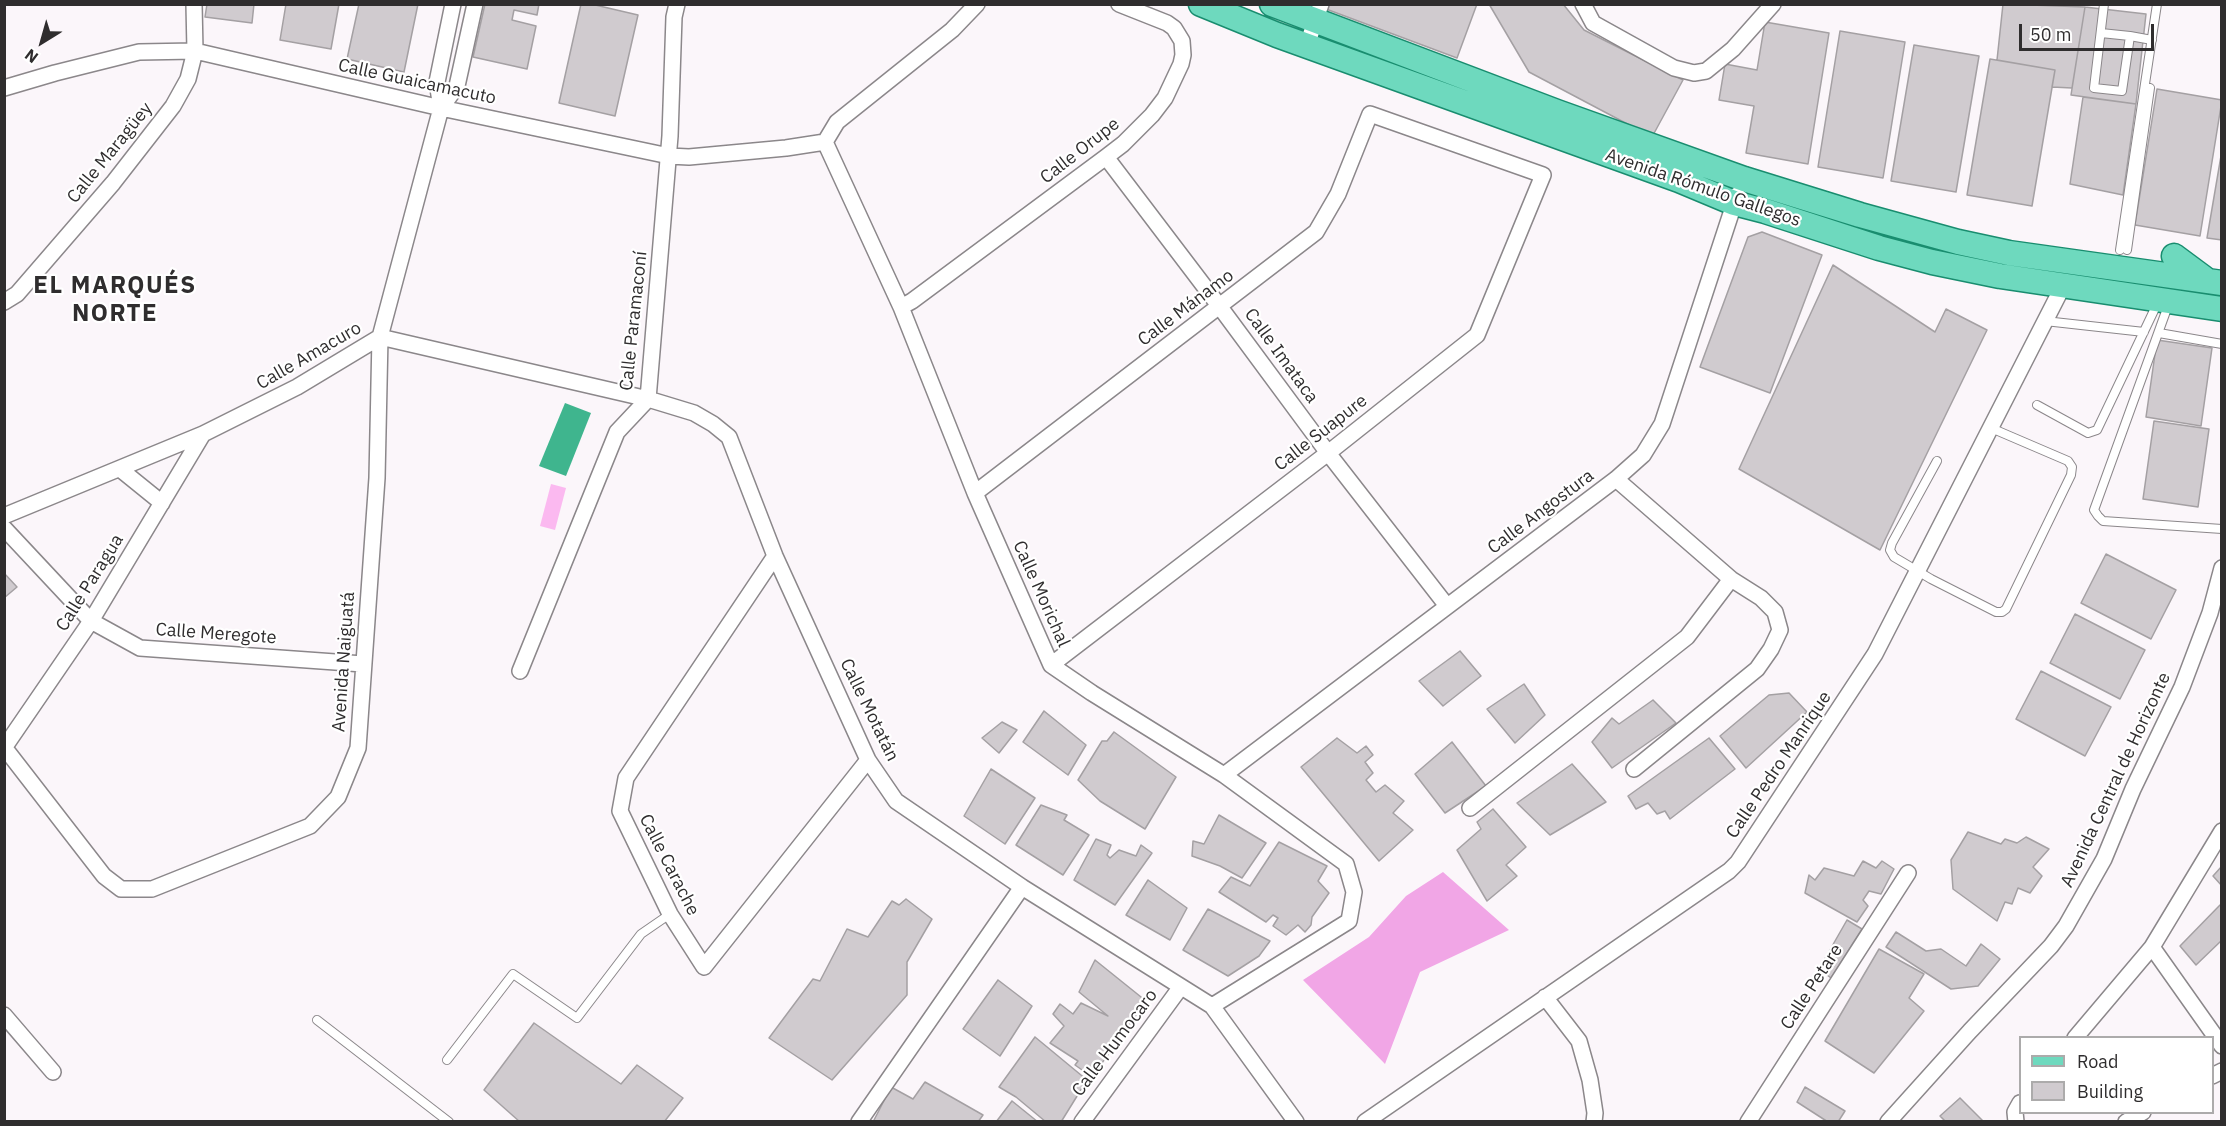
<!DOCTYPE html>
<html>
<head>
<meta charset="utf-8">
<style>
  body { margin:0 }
  #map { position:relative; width:2226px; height:1126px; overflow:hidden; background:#fbf6fa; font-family:"IBM Plex Sans",sans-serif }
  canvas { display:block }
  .frame { position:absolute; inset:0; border:6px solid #2f2d2e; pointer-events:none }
  .legend { position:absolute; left:2019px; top:1036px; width:195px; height:78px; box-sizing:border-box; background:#fff; border:2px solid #acabab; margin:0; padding:8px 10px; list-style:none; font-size:18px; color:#2f2d2e }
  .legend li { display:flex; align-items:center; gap:12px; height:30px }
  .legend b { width:30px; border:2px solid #acabab }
  .north { position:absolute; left:12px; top:12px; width:60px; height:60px; -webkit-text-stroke:4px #fff; paint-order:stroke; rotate:217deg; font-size:16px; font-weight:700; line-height:24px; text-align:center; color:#2f2d2e }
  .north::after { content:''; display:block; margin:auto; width:21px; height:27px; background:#2f2d2e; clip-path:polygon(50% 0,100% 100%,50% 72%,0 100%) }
  .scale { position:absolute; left:2019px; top:24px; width:135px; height:27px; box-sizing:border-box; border:3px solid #2f2d2e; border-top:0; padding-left:8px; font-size:18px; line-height:21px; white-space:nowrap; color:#2f2d2e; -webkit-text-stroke:4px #fff; paint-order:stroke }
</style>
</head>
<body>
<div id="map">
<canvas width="2226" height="1126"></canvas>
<div class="frame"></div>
<ul class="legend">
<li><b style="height:8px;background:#6ed9be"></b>Road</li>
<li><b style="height:16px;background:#d0cbcf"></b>Building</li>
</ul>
<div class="north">N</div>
<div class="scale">50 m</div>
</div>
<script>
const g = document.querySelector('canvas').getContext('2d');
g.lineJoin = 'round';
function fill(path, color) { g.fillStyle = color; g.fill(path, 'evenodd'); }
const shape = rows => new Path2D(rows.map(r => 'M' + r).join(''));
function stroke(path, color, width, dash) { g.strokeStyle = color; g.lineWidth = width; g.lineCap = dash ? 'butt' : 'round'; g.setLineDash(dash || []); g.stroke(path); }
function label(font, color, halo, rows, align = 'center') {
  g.font = font + ' "IBM Plex Sans",sans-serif'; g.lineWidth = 4.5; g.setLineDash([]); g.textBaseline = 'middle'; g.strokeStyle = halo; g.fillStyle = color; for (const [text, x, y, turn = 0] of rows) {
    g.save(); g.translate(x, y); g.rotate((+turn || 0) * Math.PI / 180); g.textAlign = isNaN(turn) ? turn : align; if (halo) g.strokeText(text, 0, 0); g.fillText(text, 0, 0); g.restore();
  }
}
const green = shape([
  [551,484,566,488,555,530,540,526]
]);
const forest = shape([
  [1443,872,1509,930,1420,972,1385,1064,1303,980,1369,937,1406,896]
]);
const water = shape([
  [565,403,591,413,566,476,539,466]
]);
const building = shape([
  [207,4,254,4,252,23,205,17,207,4],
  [286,4,339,4,331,49,280,40,286,4],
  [359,4,418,4,404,72,347,59,359,4],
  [485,4,539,4,537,15,514,10,512,20,536,26,527,69,473,57,485,4],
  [581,4,591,4,638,15,615,116,559,103,581,4],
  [1328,4,1477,4,1457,58,1326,9,1328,4],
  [1489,4,1563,4,1584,30,1683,80,1652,137,1529,72,1489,4],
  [2003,4,2085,7,2072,88,2052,87,2055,70,1997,60,2003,4],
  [2085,7,2146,14,2136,104,2071,95,2085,7],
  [1765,22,1829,33,1808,164,1746,153,1754,106,1719,100,1725,64,1757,70,1765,22],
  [1840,31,1905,42,1883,178,1818,167,1840,31],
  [1914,45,1979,56,1956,192,1891,181,1914,45],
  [1990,59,2055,70,2032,206,1967,195,1990,59],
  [2157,89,2222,100,2200,236,2135,225,2157,89],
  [2083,97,2136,104,2123,195,2070,184,2083,97],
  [2222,150,2222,240,2207,238,2222,150],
  [1762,232,1822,255,1770,393,1700,367,1748,237,1762,232],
  [1833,265,1935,332,1946,309,1987,330,1880,550,1739,469,1833,265],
  [2157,340,2212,348,2201,426,2146,417,2157,340],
  [2154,421,2209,429,2198,507,2143,499,2154,421],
  [2106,554,2176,590,2151,639,2081,603,2106,554],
  [4,573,17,587,4,598,4,573],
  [2075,614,2145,650,2120,699,2050,663,2075,614],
  [1460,651,1481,676,1443,706,1419,681,1460,651],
  [2041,671,2111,707,2085,756,2016,719,2041,671],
  [1524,684,1545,715,1515,743,1487,709,1524,684],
  [1789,693,1807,712,1746,768,1720,736,1769,695,1789,693],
  [1653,700,1676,723,1612,768,1592,742,1612,718,1619,724,1653,700],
  [1044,711,1086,745,1068,775,1023,742,1044,711],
  [1002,722,1017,730,999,753,982,738,1002,722],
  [1114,732,1176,777,1145,829,1100,801,1078,780,1102,741,1107,741,1114,732],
  [1337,738,1357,753,1366,746,1373,755,1365,762,1373,773,1366,780,1376,792,1385,785,1404,801,1393,813,1413,830,1379,861,1301,767,1337,738],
  [1709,738,1735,769,1670,819,1665,811,1657,814,1648,803,1636,809,1628,796,1709,738],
  [1452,742,1486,786,1445,813,1415,774,1452,742],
  [1572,764,1606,802,1550,835,1517,803,1572,764],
  [991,769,1035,798,1005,844,964,816,991,769],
  [1041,805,1067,815,1064,820,1089,835,1063,875,1016,845,1041,805],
  [1493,809,1526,847,1506,865,1517,876,1487,901,1457,850,1481,829,1477,822,1493,809],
  [1219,815,1266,843,1242,878,1220,866,1192,856,1193,841,1204,844,1219,815],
  [1968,832,2001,844,2005,839,2017,843,2026,837,2049,849,2033,867,2042,876,2030,893,2018,888,2012,904,2005,902,1997,921,1953,889,1951,860,1968,832],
  [1096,839,1111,845,1107,855,1110,858,1119,850,1136,856,1141,845,1152,853,1115,905,1074,880,1096,839],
  [1279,842,1327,866,1318,881,1329,893,1312,917,1311,925,1305,932,1298,925,1286,935,1273,926,1278,918,1273,915,1266,922,1219,892,1231,877,1250,886,1279,842],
  [1863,861,1876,868,1882,861,1894,869,1881,894,1869,891,1863,900,1868,906,1857,922,1805,893,1809,875,1815,880,1824,868,1854,876,1863,861],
  [2222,866,2222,886,2213,876,2222,866],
  [1148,880,1187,908,1170,940,1126,915,1148,880],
  [906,899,932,919,907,962,907,995,832,1080,769,1038,813,979,820,981,847,929,868,937,892,901,899,905,906,899],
  [2220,905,2222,906,2222,940,2196,965,2180,946,2220,905],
  [1208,909,1270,941,1259,956,1228,976,1183,950,1208,909],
  [1847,920,1862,929,1831,978,1819,969,1847,920],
  [1896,932,1926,951,1941,949,1966,966,1981,944,2000,959,1978,986,1951,989,1886,947,1896,932],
  [1879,949,1924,974,1909,998,1924,1011,1874,1073,1825,1041,1879,949],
  [1095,960,1146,1001,1092,1077,1075,1065,1078,1061,1050,1043,1064,1026,1053,1014,1060,1004,1073,1014,1081,1003,1108,1016,1079,992,1095,960],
  [998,980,1032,1006,1000,1056,963,1029,998,980],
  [534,1023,621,1084,637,1065,683,1098,664,1122,520,1122,484,1090,534,1023],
  [1035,1037,1087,1080,1061,1122,1046,1122,1016,1097,999,1087,1035,1037],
  [925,1082,983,1115,978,1122,873,1122,891,1087,913,1099,925,1082],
  [1805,1087,1845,1111,1838,1122,1828,1122,1797,1102,1805,1087],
  [1960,1098,1984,1122,1946,1122,1940,1116,1960,1098],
  [1012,1101,1038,1122,996,1122,1012,1101]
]);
const lane = shape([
  [2104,4,2094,88,2122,91,2130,36,2152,40],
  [2101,33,2130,36],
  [2120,250,2157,4],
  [2127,250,2150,88],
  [2169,303,2094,510,2098,516,2103,521,2222,529],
  [2045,321,2144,332],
  [2159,333,2222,344],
  [2037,405,2088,433,2097,430,2158,302],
  [1937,461,1892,543,1890,550,1894,557,1931,579,1996,612,2002,612,2006,609,2071,475,2072,467,2068,461,1991,428],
  [317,1020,449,1122],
  [447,1060,513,974,577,1018,641,934,670,914]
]);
const street = shape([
  [1583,4,1593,23,1674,68,1694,73,1706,71,1733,49,1773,4],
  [1307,45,1321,4],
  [4,88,55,73,139,52,195,51,441,108,669,156,689,157,786,148,825,142],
  [441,108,437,82,453,4],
  [825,142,901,307,975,493,1051,665,1092,693,1224,775,1346,864,1354,892,1349,921,1212,1006],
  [825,142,837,122,952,30,977,4],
  [1106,157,1220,307,1328,453,1447,606],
  [4,302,17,294,113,183,173,106,188,79,195,51,194,4],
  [901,307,912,301,1106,157,1123,144,1152,115,1165,98,1181,64,1183,55,1182,41,1174,28,1167,23,1119,4],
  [120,469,162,503],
  [1616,479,1731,579,1761,598,1775,612,1780,630,1771,649,1757,669,1634,769],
  [975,493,1316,232,1338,194,1370,114,1543,175,1477,335,1328,453,1051,665],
  [4,516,203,434,297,387,380,337,648,399,694,413,713,424,729,437,775,556,868,760,896,801,1022,887,1212,1006,1296,1122],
  [4,528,91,621,140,648,363,664],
  [775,556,626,778,620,811,670,914,704,967,868,760],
  [520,671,617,432,648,399,670,136,674,17,677,4],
  [4,747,104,876,121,889,152,889,310,826,338,797,358,748,377,478,380,337,441,108,457,86,475,4],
  [4,748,91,621,203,434],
  [1224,775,1616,479,1643,455,1662,424,1737,195],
  [1470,808,1687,637,1731,579],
  [2152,947,2222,1046],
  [1545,997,1579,1041,1590,1080,1595,1113,1594,1122],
  [4,1015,53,1072],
  [2075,1038,2152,947,2222,831],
  [2212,1076,2222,1071],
  [859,1122,1022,887],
  [1082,1122,1180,988],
  [1365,1122,1729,871,1738,862,1875,654,2063,286],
  [1748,1122,1908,873],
  [1888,1122,1970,1031,2051,946,2066,926,2104,859,2133,789,2182,687,2210,613,2222,568],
  [2016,1122,2015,1112,2020,1103],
  [2126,1122,2143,1112]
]);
const primary = shape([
  [1201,4,1277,35,1679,180,1734,203,1765,211,1879,248,1932,262,2000,276,2222,309],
  [1272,4,1557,112,1744,179,1860,215,1958,242,2009,253,2222,283],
  [2174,256,2205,279]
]);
const streetNames = [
  ["Calle Guaicamacuto",417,82,12],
  ["Calle Orupe",1080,151,-38],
  ["Calle Maragüey",110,153,-51],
  ["Avenida Rómulo Gallegos",1703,188,19],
  ["Calle Mánamo",1186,308,-37],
  ["Calle Paramaconí",634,321,-84],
  ["Calle Amacuro",309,356,-30],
  ["Calle Imataca",1281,356,54],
  ["Calle Suapure",1321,433,-38],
  ["Calle Angostura",1541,512,-37],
  ["Calle Paragua",90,583,-58],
  ["Calle Morichal",1041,594,66],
  ["Calle Meregote",216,634,4],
  ["Avenida Naiguatá",344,662,-86],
  ["Calle Motatán",869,710,64],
  ["Calle Pedro Manrique",1779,765,-56],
  ["Avenida Central de Horizonte",2116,780,-65],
  ["Calle Carache",669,865,63],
  ["Calle Petare",1812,987,-57],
  ["Calle Humocaro",1115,1043,-53]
];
const districtNames = [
  ["EL MARQUÉS",115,286],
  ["NORTE",115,314]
];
fill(green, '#fbb9f0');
fill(forest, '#f1a6e6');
fill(water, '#3fb58e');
fill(building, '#d0cbcf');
stroke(building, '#a4a0a3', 1.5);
stroke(lane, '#8b878a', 10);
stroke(street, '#8b878a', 18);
stroke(primary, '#198d6f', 27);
stroke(lane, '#fff', 8);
stroke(street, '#fff', 15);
stroke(primary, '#6ed9be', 24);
label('18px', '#2f2d2e', '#fff', streetNames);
g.letterSpacing = '1.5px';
label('bold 24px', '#2f2d2e', '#fff', districtNames);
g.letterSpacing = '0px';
</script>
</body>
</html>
